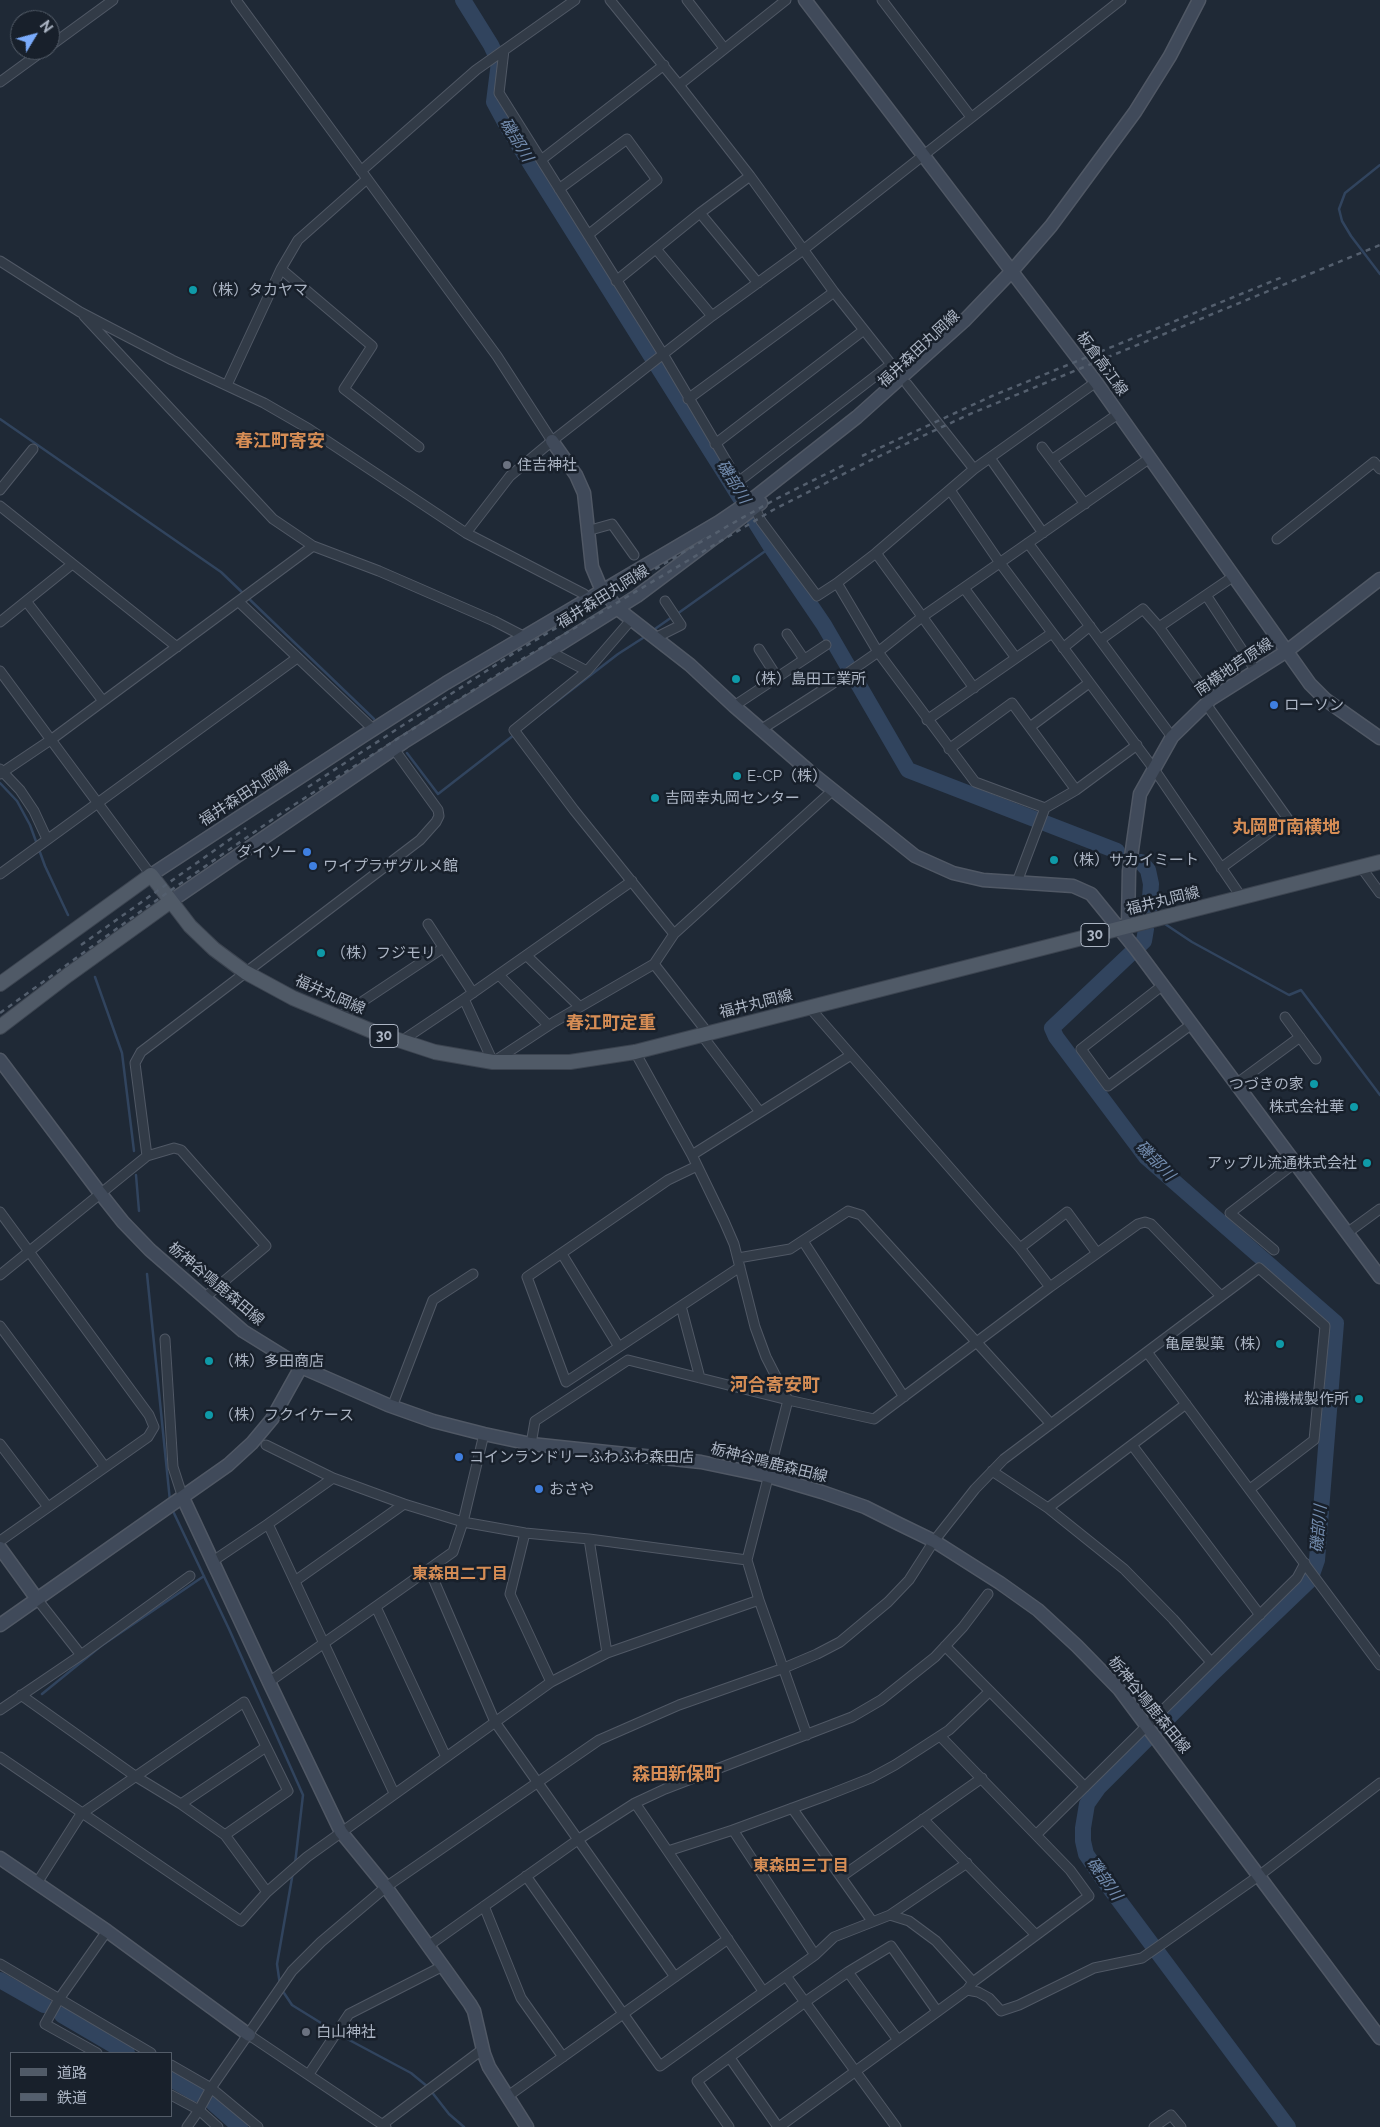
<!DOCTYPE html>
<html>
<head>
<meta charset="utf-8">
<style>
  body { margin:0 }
  #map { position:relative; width:1380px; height:2127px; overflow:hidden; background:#1f2936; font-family:Raleway,"Noto Sans JP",sans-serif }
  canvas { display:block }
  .legend { position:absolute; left:10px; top:2052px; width:162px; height:65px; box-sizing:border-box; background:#18202b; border:1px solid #535c68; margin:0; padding:6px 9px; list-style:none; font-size:15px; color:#acb5c4 }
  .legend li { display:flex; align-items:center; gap:10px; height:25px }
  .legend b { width:25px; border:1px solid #535c68 }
  .north { position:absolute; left:10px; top:10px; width:50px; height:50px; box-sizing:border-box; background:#18202b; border:1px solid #535c68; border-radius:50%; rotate:53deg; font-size:14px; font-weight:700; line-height:20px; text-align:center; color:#acb5c4 }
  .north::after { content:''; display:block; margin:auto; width:18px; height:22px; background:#7aabfb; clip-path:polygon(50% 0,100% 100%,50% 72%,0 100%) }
</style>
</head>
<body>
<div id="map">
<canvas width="1380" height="2127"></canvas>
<ul class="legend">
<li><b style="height:6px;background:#505a67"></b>道路</li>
<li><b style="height:6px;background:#545f6e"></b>鉄道</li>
</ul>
<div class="north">N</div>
</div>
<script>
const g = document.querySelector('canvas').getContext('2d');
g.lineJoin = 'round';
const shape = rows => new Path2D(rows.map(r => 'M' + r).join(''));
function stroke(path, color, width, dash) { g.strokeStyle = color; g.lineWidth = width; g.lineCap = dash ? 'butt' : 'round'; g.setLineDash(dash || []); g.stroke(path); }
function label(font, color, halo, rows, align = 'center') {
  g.font = font + ' Raleway,"Noto Sans JP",sans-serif'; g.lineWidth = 5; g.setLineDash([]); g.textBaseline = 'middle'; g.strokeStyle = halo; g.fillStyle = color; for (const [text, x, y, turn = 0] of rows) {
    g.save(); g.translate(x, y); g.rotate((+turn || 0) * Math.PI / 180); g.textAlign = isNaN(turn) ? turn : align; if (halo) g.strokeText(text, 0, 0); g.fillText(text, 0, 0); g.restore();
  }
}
const stream = shape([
  [1380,165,1345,193,1339,209,1342,221,1351,236,1380,274],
  [0,419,221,572,374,719],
  [677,614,771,547],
  [652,631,672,617],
  [530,722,618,654,646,636],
  [407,753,438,794,514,735],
  [0,783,17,801,30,825,45,866,68,915],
  [1165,924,1192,942,1289,995,1301,990,1380,1095],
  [95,977,122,1053,134,1151],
  [136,1175,139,1211],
  [147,1274,170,1501],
  [172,1509,229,1629,303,1795,295,1864],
  [42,1694,101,1646,204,1576],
  [280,1985,277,1964,293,1872],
  [282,1990,292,2005,334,2031],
  [338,2034,411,2073,428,2087],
  [431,2091,449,2114,464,2127]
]);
const river = shape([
  [463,0,491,45,499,62,494,102,508,128,771,547,824,625,908,770,1117,851],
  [1141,862,1148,870,1151,884,1149,913],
  [1146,929,1144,941,1052,1028,1056,1037,1146,1157,1336,1323,1317,1560,1310,1580,1212,1674,1099,1787,1087,1804,1083,1828,1083,1841,1086,1854,1103,1879,1288,2127],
  [0,1980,44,2005],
  [62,2015,127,2053],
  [171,2079,197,2094],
  [214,2104,240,2127]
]);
const street = shape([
  [236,0,497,356,552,441],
  [610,0,679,85,750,176,834,292,902,378],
  [687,0,724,48],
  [882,0,971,117],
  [50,46,113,0],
  [504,50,499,93,663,354,750,501],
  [0,82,44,50],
  [679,85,786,0],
  [541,160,664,65],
  [361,171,476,70,575,0],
  [559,189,627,139,657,180,588,235],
  [700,213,758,283],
  [656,249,712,316],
  [0,261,80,312,172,360,264,403,309,429,466,533,584,594,588,600],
  [281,269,372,346,344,389,419,447],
  [616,281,700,213,750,176],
  [84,316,273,519,313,546,379,571,494,621,525,637],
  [907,384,974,469],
  [227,385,281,269,298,240,367,179],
  [688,399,834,292],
  [715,444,864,330],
  [1042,447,1085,504],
  [990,458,1043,533],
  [1053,459,1118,414],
  [738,482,891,364],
  [0,490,33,449],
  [950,490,1000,563,1154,769,1242,898],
  [0,506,177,647],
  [755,508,761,521,817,596,837,583,876,553,974,469,1096,382],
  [587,531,612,524,634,555],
  [466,533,510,476,552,441,712,316,803,250,1121,0],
  [1277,539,1374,462,1380,469],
  [1028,543,1172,737],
  [876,553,974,688],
  [837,583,878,652,975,782,1045,808],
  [964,588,1016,658],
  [1206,595,1256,671],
  [26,601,103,701],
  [239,602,373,729],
  [631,620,587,671,514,730,574,810,674,934],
  [0,622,71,565],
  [1159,627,1234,576],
  [787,634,804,659],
  [655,638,681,625,665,601],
  [1100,640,1143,609,1159,627,1211,699],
  [1063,648,1090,626],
  [759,649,777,677],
  [549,651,587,671],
  [0,671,151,875],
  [1206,704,1288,819,1221,868],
  [734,706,826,645],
  [927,720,1052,633],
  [1030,727,1089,683],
  [762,729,832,684,878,652,922,617,1150,458],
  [949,749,1012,703,1076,790],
  [0,769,20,790,34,811,47,839],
  [0,774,52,739,313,546],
  [1361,867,1380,893],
  [0,874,297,658],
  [632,881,464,999,493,1062,554,1022,654,964],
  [1017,882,1045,808,1076,790,1137,745],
  [428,924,473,993],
  [527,956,580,1007],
  [499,975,548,1025],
  [1163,985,1081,1049,1108,1086,1192,1024],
  [810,1008,1020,1248,1050,1287],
  [339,1017,443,948],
  [1285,1017,1316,1059],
  [707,1032,654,964,674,934,832,791],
  [701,1034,760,1112],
  [400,1042,464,999],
  [635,1052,692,1155,724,1221,734,1244,755,1327,766,1357,788,1400,747,1560,759,1600,807,1735],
  [1236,1084,1300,1037],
  [692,1155,851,1055],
  [147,1156,135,1063,141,1052,420,840,436,822,439,816,438,810,394,749],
  [697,1166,668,1180,527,1277,566,1382,740,1267],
  [0,1212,149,1415,154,1427,148,1437,0,1541],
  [1347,1233,1380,1209],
  [803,1241,904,1397],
  [1020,1248,1067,1212,1097,1253],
  [1274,1250,1230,1213,1295,1163],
  [562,1254,619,1347],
  [738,1258,790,1249,848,1211,861,1215,1051,1424],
  [0,1275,147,1156,174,1148,181,1150,266,1246,204,1298],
  [681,1306,700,1378],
  [0,1326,105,1467],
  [165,1339,173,1467,183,1498],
  [1147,1352,1380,1665],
  [392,1407,433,1300,473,1274],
  [0,1444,48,1507],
  [531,1444,535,1421,628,1360,788,1400,874,1419,1050,1287,1138,1224,1145,1222,1151,1224,1221,1296],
  [266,1445,333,1478],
  [1132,1445,1260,1615],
  [992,1471,1048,1508,1124,1569,1173,1619,1211,1662],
  [1048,1508,1186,1404],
  [525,1533,510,1594,551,1682],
  [589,1539,607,1653],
  [213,1561,268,1524],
  [429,1569,495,1722,675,1977],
  [295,1581,404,1504],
  [37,1599,81,1655],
  [376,1607,446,1757],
  [945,1646,1085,1787],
  [269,1682,453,1552,463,1522,484,1434],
  [21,1695,135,1776,181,1804,225,1835,267,1892],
  [0,1710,81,1655,190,1576],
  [0,1757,241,1921,267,1892,307,1857,551,1682,607,1653,759,1600],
  [394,1793,268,1524,333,1478,404,1504,463,1522,525,1533,589,1539,747,1560],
  [635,1803,763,1991],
  [181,1804,266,1747],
  [792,1808,872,1921],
  [923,1819,1036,1935],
  [733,1830,828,1795,871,1778,895,1765,949,1730,990,1691],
  [1037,1834,1297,1578,1305,1563],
  [526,1876,660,2066,815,1955,733,1830,668,1851],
  [841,1877,982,1778],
  [37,1883,81,1814,244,1702,288,1791,225,1835],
  [484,1906,521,1998,563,2057],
  [890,1915,967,1863],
  [428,1946,579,1839,635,1803,665,1789,852,1717,881,1700,935,1657,963,1627,988,1594],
  [815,1955,834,1937,890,1915,909,1921,936,1941,973,1982],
  [0,1964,151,2053],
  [848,1972,898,2040],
  [786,1976,896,2127],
  [967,1990,978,1992,989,1998,1001,2011,1019,2005,1094,1968,1142,1958,1260,1875,1380,1783],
  [249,2035,386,2127],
  [97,2053,45,2024,59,1999,107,1931],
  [730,2058,778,2127],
  [171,2065,211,2088,258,2127],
  [309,2074,349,2014,443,1966],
  [171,2095,199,2110,218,2127],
  [508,2096,728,1939],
  [383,2124,483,2049],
  [187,2127,199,2110,211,2088,292,1971,321,1942,386,1887,599,1740,679,1705,784,1668,817,1654,840,1642,888,1602,909,1580,934,1541,975,1489,1004,1459,1259,1268,1325,1326,1314,1440,1250,1489],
  [729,2127,697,2081,805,2002,848,1972,891,1946,937,2011],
  [779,2127,967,1990,973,1982,1089,1896,1070,1870,940,1736],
  [1154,2127,1171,2115,1181,2127]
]);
const secondary = shape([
  [805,0,1096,382,1310,684,1326,700,1380,738],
  [552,441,576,475,584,493,592,567,600,586,618,609,690,665,734,706,809,771,915,856,953,873,983,880,1073,886,1091,894,1135,948,1380,1277],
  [151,875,363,736,446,683,719,522,750,501,857,417,964,321,1012,271,1051,226,1135,112,1170,56,1199,0],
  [171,901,404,742,637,596,761,503],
  [1128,926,1129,871,1140,794,1172,737,1211,699,1287,651,1380,579],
  [0,1060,100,1193,123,1222,150,1250,243,1331,301,1367,388,1405,433,1421,484,1434,531,1444,701,1462,768,1476,822,1492,865,1507,899,1524,934,1541,1000,1583,1038,1610,1077,1646,1119,1689,1380,2038],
  [183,1498,269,1682,341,1832,386,1887,470,2004,474,2011,484,2054,489,2067,527,2127],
  [0,1548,37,1599],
  [0,1625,228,1465,252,1443,272,1419,301,1367],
  [0,1858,107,1931,249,2035]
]);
const primary = shape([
  [0,984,151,875,190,926,214,949,245,972,293,998,374,1032,435,1052,493,1062,570,1062,635,1052,1380,862],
  [0,1027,68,975,171,901]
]);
const rail = shape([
  [862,456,992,396,1285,276],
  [308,787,514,653,726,527,776,499,846,464],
  [81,945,246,828],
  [0,1013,144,909,286,810,519,661,773,510,869,461,970,414,1380,245]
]);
const markers = [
  [193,290,5,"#0f9aa8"],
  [507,465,5,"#6b7280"],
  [736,679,5,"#0f9aa8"],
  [1274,705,5,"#3f7fe0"],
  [737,776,5,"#0f9aa8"],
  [655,798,5,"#0f9aa8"],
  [307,852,5,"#3f7fe0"],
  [1054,860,5,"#0f9aa8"],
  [313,866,5,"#3f7fe0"],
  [321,953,5,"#0f9aa8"],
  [1314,1084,5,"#0f9aa8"],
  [1354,1107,5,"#0f9aa8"],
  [1367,1163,5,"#0f9aa8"],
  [1280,1344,5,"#0f9aa8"],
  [209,1361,5,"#0f9aa8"],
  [1359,1399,5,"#0f9aa8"],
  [209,1415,5,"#0f9aa8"],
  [459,1457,5,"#3f7fe0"],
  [539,1489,5,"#3f7fe0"],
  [306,2032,5,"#6b7280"]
];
const shields = [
  [1095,935,28],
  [384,1036,28]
];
const shieldNames = [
  ["30",1095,935],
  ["30",384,1036]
];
const poiNames = [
  ["（株）タカヤマ",203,290],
  ["住吉神社",517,465],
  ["（株）島田工業所",746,679],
  ["ローソン",1284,705],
  ["E-CP（株）",747,776],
  ["吉岡幸丸岡センター",665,798],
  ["ダイソー",297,852,"right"],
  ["（株）サカイミート",1064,860],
  ["ワイプラザグルメ館",323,866],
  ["（株）フジモリ",331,953],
  ["つづきの家",1304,1084,"right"],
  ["株式会社華",1344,1107,"right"],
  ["アップル流通株式会社",1357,1163,"right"],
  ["亀屋製菓（株）",1270,1344,"right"],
  ["（株）多田商店",219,1361],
  ["松浦機械製作所",1349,1399,"right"],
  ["（株）フクイケース",219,1415],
  ["コインランドリーふわふわ森田店",469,1457],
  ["おさや",549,1489],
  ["白山神社",316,2032]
];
const streetNames = [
  ["福井森田丸岡線",919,349,-43],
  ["板倉高江線",1102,364,54],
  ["福井森田丸岡線",603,597,-32],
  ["南横地芦原線",1234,667,-34],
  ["福井森田丸岡線",245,794,-33],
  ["福井丸岡線",1163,901,-14],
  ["福井丸岡線",330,995,24],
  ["福井丸岡線",756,1004,-14],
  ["栃神谷鳴鹿森田線",216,1284,40],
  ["栃神谷鳴鹿森田線",769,1463,14],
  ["栃神谷鳴鹿森田線",1149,1705,51]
];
const waterNames = [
  ["磯部川",516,140,59],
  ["磯部川",733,482,58],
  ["磯部川",1155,1161,46],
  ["磯部川",1319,1529,-85],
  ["磯部川",1104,1879,55]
];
const neighbourhoodNames = [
  ["東森田二丁目",460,1574],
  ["東森田三丁目",801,1866]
];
const quarterNames = [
  ["春江町寄安",280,442],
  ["丸岡町南横地",1286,828],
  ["春江町定重",611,1024],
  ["河合寄安町",775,1386],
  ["森田新保町",677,1775]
];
stroke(stream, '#31445e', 2.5);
stroke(river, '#31445e', 16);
stroke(street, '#505865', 11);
stroke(secondary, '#505865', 15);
stroke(primary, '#3c4450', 16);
stroke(street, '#323b47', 9);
stroke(secondary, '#404a5a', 12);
stroke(primary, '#505a67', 14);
stroke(rail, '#545f6e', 2.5, [5, 5]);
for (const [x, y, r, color] of markers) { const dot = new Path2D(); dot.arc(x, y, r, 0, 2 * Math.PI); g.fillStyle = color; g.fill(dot); stroke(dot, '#18202b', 2); }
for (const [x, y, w] of shields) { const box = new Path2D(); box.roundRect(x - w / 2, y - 11.5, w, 23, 4); g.fillStyle = '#18202b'; g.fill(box); stroke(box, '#acb5c4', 1); }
label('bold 14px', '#acb5c4', null, shieldNames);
label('15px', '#acb5c4', '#18202b', poiNames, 'left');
label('15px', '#acb5c4', '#18202b', streetNames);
label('italic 16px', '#738cae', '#18202b', waterNames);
label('bold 16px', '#d68d55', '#18202b', neighbourhoodNames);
label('bold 18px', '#d68d55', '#18202b', quarterNames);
</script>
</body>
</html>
